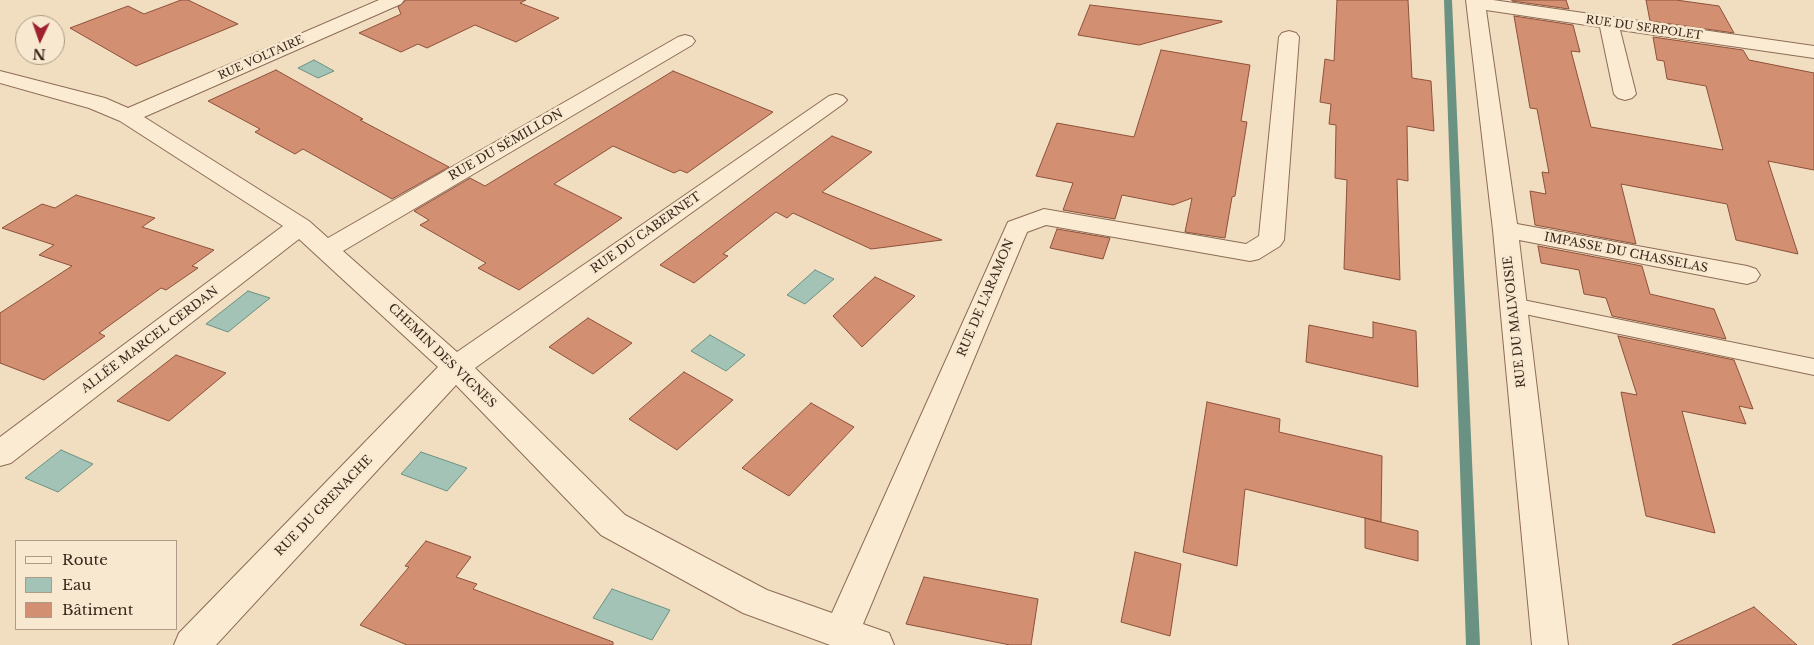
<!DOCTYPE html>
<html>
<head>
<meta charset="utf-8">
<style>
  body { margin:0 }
  #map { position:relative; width:1814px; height:645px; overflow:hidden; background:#f1ddbf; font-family:"Libre Baskerville",serif }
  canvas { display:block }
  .legend { position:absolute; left:15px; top:540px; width:162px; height:90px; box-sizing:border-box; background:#f8e8cf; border:1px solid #ac9b87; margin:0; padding:6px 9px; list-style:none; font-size:15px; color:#3a271c }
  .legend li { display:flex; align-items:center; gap:10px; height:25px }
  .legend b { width:25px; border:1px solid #ac9b87 }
  .north { position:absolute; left:15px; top:15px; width:50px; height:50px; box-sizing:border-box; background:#f8e8cf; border:1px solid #ac9b87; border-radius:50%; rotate:183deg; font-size:14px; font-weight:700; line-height:20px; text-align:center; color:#3a271c }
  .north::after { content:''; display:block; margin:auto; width:18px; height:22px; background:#a02130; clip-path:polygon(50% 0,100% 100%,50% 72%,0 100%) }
</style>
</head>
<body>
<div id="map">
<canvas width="1814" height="645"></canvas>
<ul class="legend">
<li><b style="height:6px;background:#fcebd3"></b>Route</li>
<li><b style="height:14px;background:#a3c3b6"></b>Eau</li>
<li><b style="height:14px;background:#d38f72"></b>Bâtiment</li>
</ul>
<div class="north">N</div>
</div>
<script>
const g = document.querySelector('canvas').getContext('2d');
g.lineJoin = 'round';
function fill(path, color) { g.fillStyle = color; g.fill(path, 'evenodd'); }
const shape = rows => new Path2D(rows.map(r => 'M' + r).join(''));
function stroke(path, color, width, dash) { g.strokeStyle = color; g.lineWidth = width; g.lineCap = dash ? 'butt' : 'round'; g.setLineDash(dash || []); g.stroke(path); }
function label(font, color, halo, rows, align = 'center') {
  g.font = font + ' "Libre Baskerville",serif'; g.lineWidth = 5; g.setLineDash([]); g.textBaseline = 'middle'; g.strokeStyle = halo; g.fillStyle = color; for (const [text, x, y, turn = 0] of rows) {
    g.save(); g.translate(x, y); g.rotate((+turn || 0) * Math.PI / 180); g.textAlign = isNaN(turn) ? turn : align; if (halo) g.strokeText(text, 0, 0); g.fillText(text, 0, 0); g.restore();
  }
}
const water = shape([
  [314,60,334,71,318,78,298,68,314,60],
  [815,270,834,279,805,304,787,295,815,270],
  [248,291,270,298,228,332,206,324,248,291],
  [710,335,745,355,726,371,691,351,710,335],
  [61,450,93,464,58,492,25,478,61,450],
  [421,452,467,468,447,491,401,474,421,452],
  [612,589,670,610,652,640,593,618,612,589]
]);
const stream = shape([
  [1444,0,1452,0,1480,645,1466,645,1444,0]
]);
const building = shape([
  [181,0,188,0,238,24,136,66,70,28,128,6,144,14,181,0],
  [406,0,526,0,520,3,559,18,516,42,475,25,427,48,418,44,401,52,359,33,401,14,398,7,406,0],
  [1337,0,1408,0,1412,78,1431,81,1434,131,1407,126,1408,181,1397,179,1400,280,1344,269,1347,180,1335,178,1336,125,1329,124,1331,104,1320,102,1325,59,1334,61,1337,0],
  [1512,0,1566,0,1569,9,1512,1,1512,0],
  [1646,0,1676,0,1719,6,1734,33,1650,21,1646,0],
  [1090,5,1222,21,1222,22,1139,45,1078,35,1090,5],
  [1514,16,1573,25,1580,52,1571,51,1591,127,1723,150,1706,86,1667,79,1664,61,1657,60,1653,37,1743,50,1749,60,1814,73,1814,170,1768,161,1798,254,1736,240,1727,204,1621,184,1636,244,1535,225,1530,191,1546,194,1542,172,1549,173,1537,109,1530,108,1514,16],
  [1161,50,1250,65,1241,121,1247,122,1235,196,1232,197,1225,238,1185,232,1192,198,1173,205,1122,195,1115,219,1063,210,1073,183,1036,176,1057,123,1134,137,1161,50],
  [276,70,363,119,360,120,449,167,392,199,303,149,295,154,255,132,260,129,208,101,276,70],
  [673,71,773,112,687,173,680,170,674,173,613,146,554,184,622,218,519,290,478,268,486,263,420,225,429,220,414,211,470,178,485,186,673,71],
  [832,136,872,152,822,192,942,240,871,249,793,213,787,218,776,212,723,254,728,256,694,283,660,265,832,136],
  [76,195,155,218,142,227,214,250,192,266,198,268,166,290,161,288,99,333,105,336,44,380,0,363,0,313,72,266,39,255,54,245,2,228,42,204,55,208,76,195],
  [1057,229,1110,238,1103,259,1050,248,1057,229],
  [1538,246,1642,266,1650,294,1714,309,1726,339,1612,316,1606,298,1584,294,1579,270,1541,263,1538,246],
  [875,277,915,296,862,347,833,316,875,277],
  [588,318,632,343,593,374,549,347,588,318],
  [1373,322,1416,331,1418,387,1306,362,1309,325,1373,338,1373,322],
  [1618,336,1734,360,1753,409,1739,406,1746,424,1682,411,1715,533,1646,516,1621,392,1637,395,1618,336],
  [176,355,226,373,169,421,117,401,176,355],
  [684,372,733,400,677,450,629,419,684,372],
  [1207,402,1280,419,1279,432,1382,456,1381,522,1245,489,1237,566,1183,552,1207,402],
  [811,403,854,427,789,496,742,468,811,403],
  [1365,518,1418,531,1418,561,1365,548,1365,518],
  [426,541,471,557,456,577,477,584,473,589,613,642,613,645,407,645,360,625,409,567,405,566,426,541],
  [1135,552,1181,564,1170,636,1121,622,1135,552],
  [924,577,1038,599,1031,645,1010,645,906,624,924,577],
  [1754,607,1797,645,1672,645,1754,607]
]);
const service = shape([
  [1513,298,1814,359,1814,375,1506,310,1503,305,1506,300,1513,298]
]);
const minor = shape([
  [379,0,404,0,401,4,144,117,309,221,328,238,678,37,685,35,692,37,695,41,692,45,343,251,457,352,829,96,836,94,843,96,847,100,843,104,475,368,625,515,767,590,832,613,1008,222,1044,209,1246,244,1259,236,1279,37,1282,33,1289,31,1296,33,1299,37,1284,240,1280,246,1259,259,1250,261,1046,225,1027,232,863,624,889,633,894,645,830,645,743,613,601,535,456,385,216,645,174,645,179,633,438,367,299,239,11,463,0,466,0,437,283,226,120,121,89,108,0,83,0,71,105,98,128,108,379,0],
  [1466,0,1493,0,1814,46,1814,58,1620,30,1636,94,1632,98,1625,100,1618,98,1614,94,1600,27,1486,10,1517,224,1747,266,1756,269,1760,275,1756,281,1747,284,1519,240,1568,645,1532,645,1493,230,1466,0]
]);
const farStreetnames = [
  ["RUE DU SERPOLET",1644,28,8],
  ["RUE VOLTAIRE",261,58,-24]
];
const streetNames = [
  ["RUE DU SÉMILLON",506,145,-30],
  ["RUE DU CABERNET",646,233,-35],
  ["IMPASSE DU CHASSELAS",1626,253,11],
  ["RUE DE L'ARAMON",986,298,-67],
  ["RUE DU MALVOISIE",1515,322,-96],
  ["ALLÉE MARCEL CERDAN",150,340,-37],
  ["CHEMIN DES VIGNES",442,356,44],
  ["RUE DU GRENACHE",324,506,-46]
];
fill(water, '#a3c3b6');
stroke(water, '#699283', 1);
fill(stream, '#699283');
fill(building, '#d38f72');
stroke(building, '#8d513a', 1);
stroke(service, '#8c6c56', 2);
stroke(minor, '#8c6c56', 2);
fill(service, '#fcebd3');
fill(minor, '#fcebd3');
label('11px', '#3a271c', '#f8e8cf', farStreetnames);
label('12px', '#3a271c', '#f8e8cf', streetNames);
</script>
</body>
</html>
